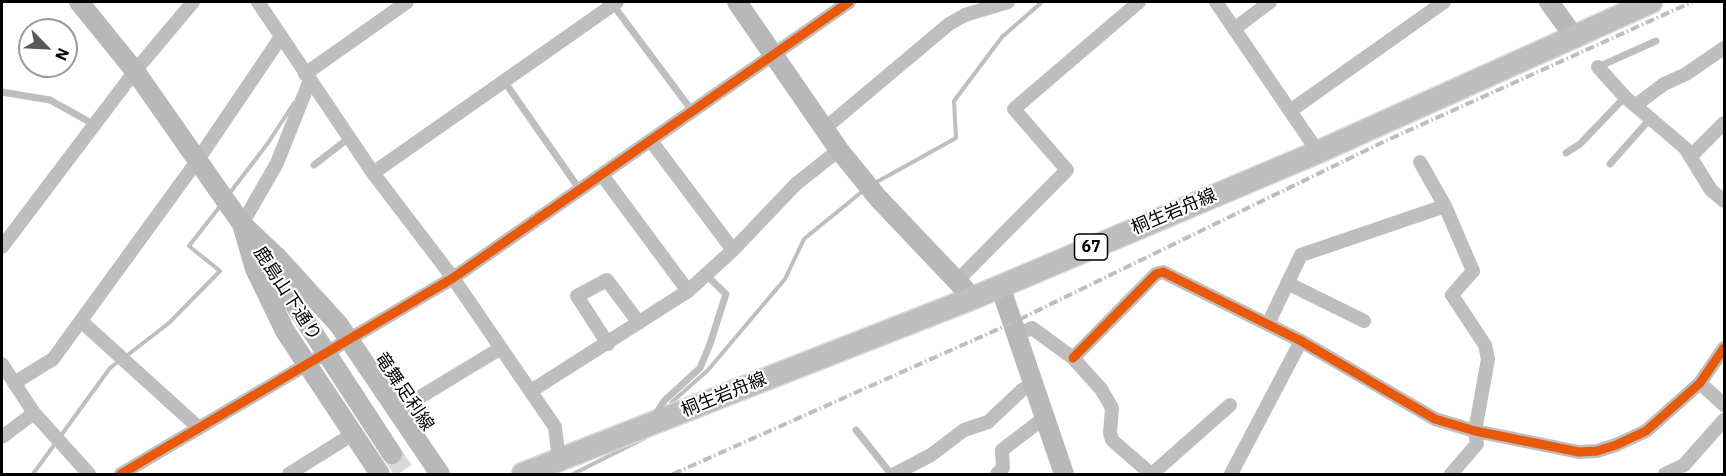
<!DOCTYPE html>
<html>
<head>
<meta charset="utf-8">
<style>
  body { margin:0 }
  #map { position:relative; width:1726px; height:476px; overflow:hidden; background:#fff; font-family:"IBM Plex Sans",sans-serif }
  canvas { display:block }
  .frame { position:absolute; inset:0; border:3px solid #000; pointer-events:none }
  .north { position:absolute; left:18px; top:18px; width:60px; height:60px; box-sizing:border-box; background:#fff; border:2px solid #999; border-radius:50%; rotate:114deg; font-size:16px; font-weight:700; line-height:24px; text-align:center; color:#000 }
  .north::after { content:''; display:block; margin:auto; width:21px; height:27px; background:#595959; clip-path:polygon(50% 0,100% 100%,50% 72%,0 100%) }
</style>
</head>
<body>
<div id="map">
<canvas width="1726" height="476"></canvas>
<div class="frame"></div>
<div class="north">N</div>
</div>
<script>
const g = document.querySelector('canvas').getContext('2d');
g.lineJoin = 'round';
const shape = rows => new Path2D(rows.map(r => 'M' + r).join(''));
function stroke(path, color, width, dash) { g.strokeStyle = color; g.lineWidth = width; g.lineCap = dash ? 'butt' : 'round'; g.setLineDash(dash || []); g.stroke(path); }
function label(font, color, halo, rows, align = 'center') {
  g.font = font + ' "IBM Plex Sans","Noto Sans JP",sans-serif'; g.lineWidth = 4.5; g.setLineDash([]); g.textBaseline = 'middle'; g.strokeStyle = halo; g.fillStyle = color; for (const [text, x, y, turn = 0] of rows) {
    g.save(); g.translate(x, y); g.rotate((+turn || 0) * Math.PI / 180); g.textAlign = isNaN(turn) ? turn : align; if (halo) g.strokeText(text, 0, 0); g.fillText(text, 0, 0); g.restore();
  }
}
const stream = shape([
  [875,183,956,138,954,101,1002,37,1042,2],
  [229,194,268,143,294,103],
  [125,357,169,323,220,271,189,246,221,205],
  [669,408,672,402,708,370,785,279,804,239,864,190],
  [33,474,110,368,119,361],
  [573,474,645,438]
]);
const secondaryTunnel = shape([
  [392,454,406,474]
]);
const lane = shape([
  [613,5,693,112],
  [1598,67,1656,41],
  [504,81,580,190],
  [2,92,50,100,95,125],
  [1566,153,1580,144,1625,97],
  [1610,164,1650,119],
  [314,165,349,138],
  [656,414,664,401,700,368,710,344,726,294,706,275],
  [856,430,891,474]
]);
const street = shape([
  [258,2,373,173,453,278,555,427,559,461],
  [1216,2,1318,152],
  [1234,29,1270,2],
  [1598,67,1625,97,1685,148,1711,190,1724,201],
  [305,74,407,2],
  [1636,105,1664,84,1686,74,1724,48],
  [1290,111,1444,2],
  [824,129,949,24,965,15,1008,2],
  [651,141,733,250],
  [1691,156,1724,123],
  [1420,162,1445,206,1473,271,1452,295,1485,345,1488,359,1475,431,1477,444,1451,474],
  [373,173,617,2],
  [602,175,688,291],
  [242,224,277,163,310,80],
  [2,247,135,71,193,2],
  [957,281,1067,170,1014,109,1139,2],
  [1287,283,1364,321],
  [82,322,199,428],
  [1268,324,1301,255,1445,206],
  [1017,335,1032,328,1073,358,1101,389,1112,408,1110,433,1112,440,1151,474],
  [608,344,577,296,607,280,639,323],
  [1073,358,1156,274,1163,272,1301,341,1435,419,1475,431,1579,452,1597,451,1616,445,1646,431,1700,383,1724,348],
  [2,364,34,413,89,474],
  [14,383,53,359,197,161,281,37],
  [1700,383,1724,405],
  [531,391,688,291,733,250,796,184,839,150],
  [397,411,501,348],
  [2,437,34,413],
  [121,474,453,278,849,2],
  [289,474,353,434],
  [895,474,931,455,964,430,988,422,1022,390,1033,384],
  [997,474,1003,468,1002,450,1044,418],
  [1152,474,1230,405],
  [1231,474,1301,341],
  [1665,474,1684,465,1724,420]
]);
const secondary = shape([
  [79,2,135,71,242,224,278,258,339,325,440,474],
  [737,2,839,150,878,198,973,298],
  [1549,2,1575,38],
  [242,224,255,269,285,331,380,474],
  [260,251,392,454],
  [1000,286,1064,474]
]);
const primary = shape([
  [523,474,973,298,1318,152,1651,2]
]);
const rail = shape([
  [673,474,1012,323,1381,143,1692,2]
]);
const cycleway = shape([
  [1073,358,1156,274,1163,272,1301,341,1435,419,1475,431,1579,452,1597,451,1616,445,1646,431,1700,383,1724,348],
  [121,474,453,278,849,2]
]);
const shields = [
  [1091,247,33]
];
const shieldNames = [
  ["67",1091,247]
];
const streetNames = [
  ["桐生岩舟線",1174,212,-23],
  ["鹿島山下通り",287,294,57],
  ["竜舞足利線",404,392,56],
  ["桐生岩舟線",724,395,-22]
];
stroke(stream, '#bfbfbf', 4);
stroke(secondaryTunnel, '#d9d9d9', 20, [20, 10]);
stroke(primary, '#dbdbdb', 25);
stroke(lane, '#bebebe', 7);
stroke(street, '#bebebe', 14);
stroke(secondary, '#b8b8b8', 20);
stroke(primary, '#bebebe', 22);
stroke(rail, '#bebebe', 4, [9, 3, 1.5, 3]);
stroke(cycleway, '#e8590c', 9);
for (const [x, y, w] of shields) { const box = new Path2D(); box.roundRect(x - w / 2, y - 13, w, 26, 4.5); g.fillStyle = '#fff'; g.fill(box); stroke(box, '#000', 1.5); }
label('bold 16px', '#000', null, shieldNames);
label('18px', '#000', '#fff', streetNames);
</script>
</body>
</html>
